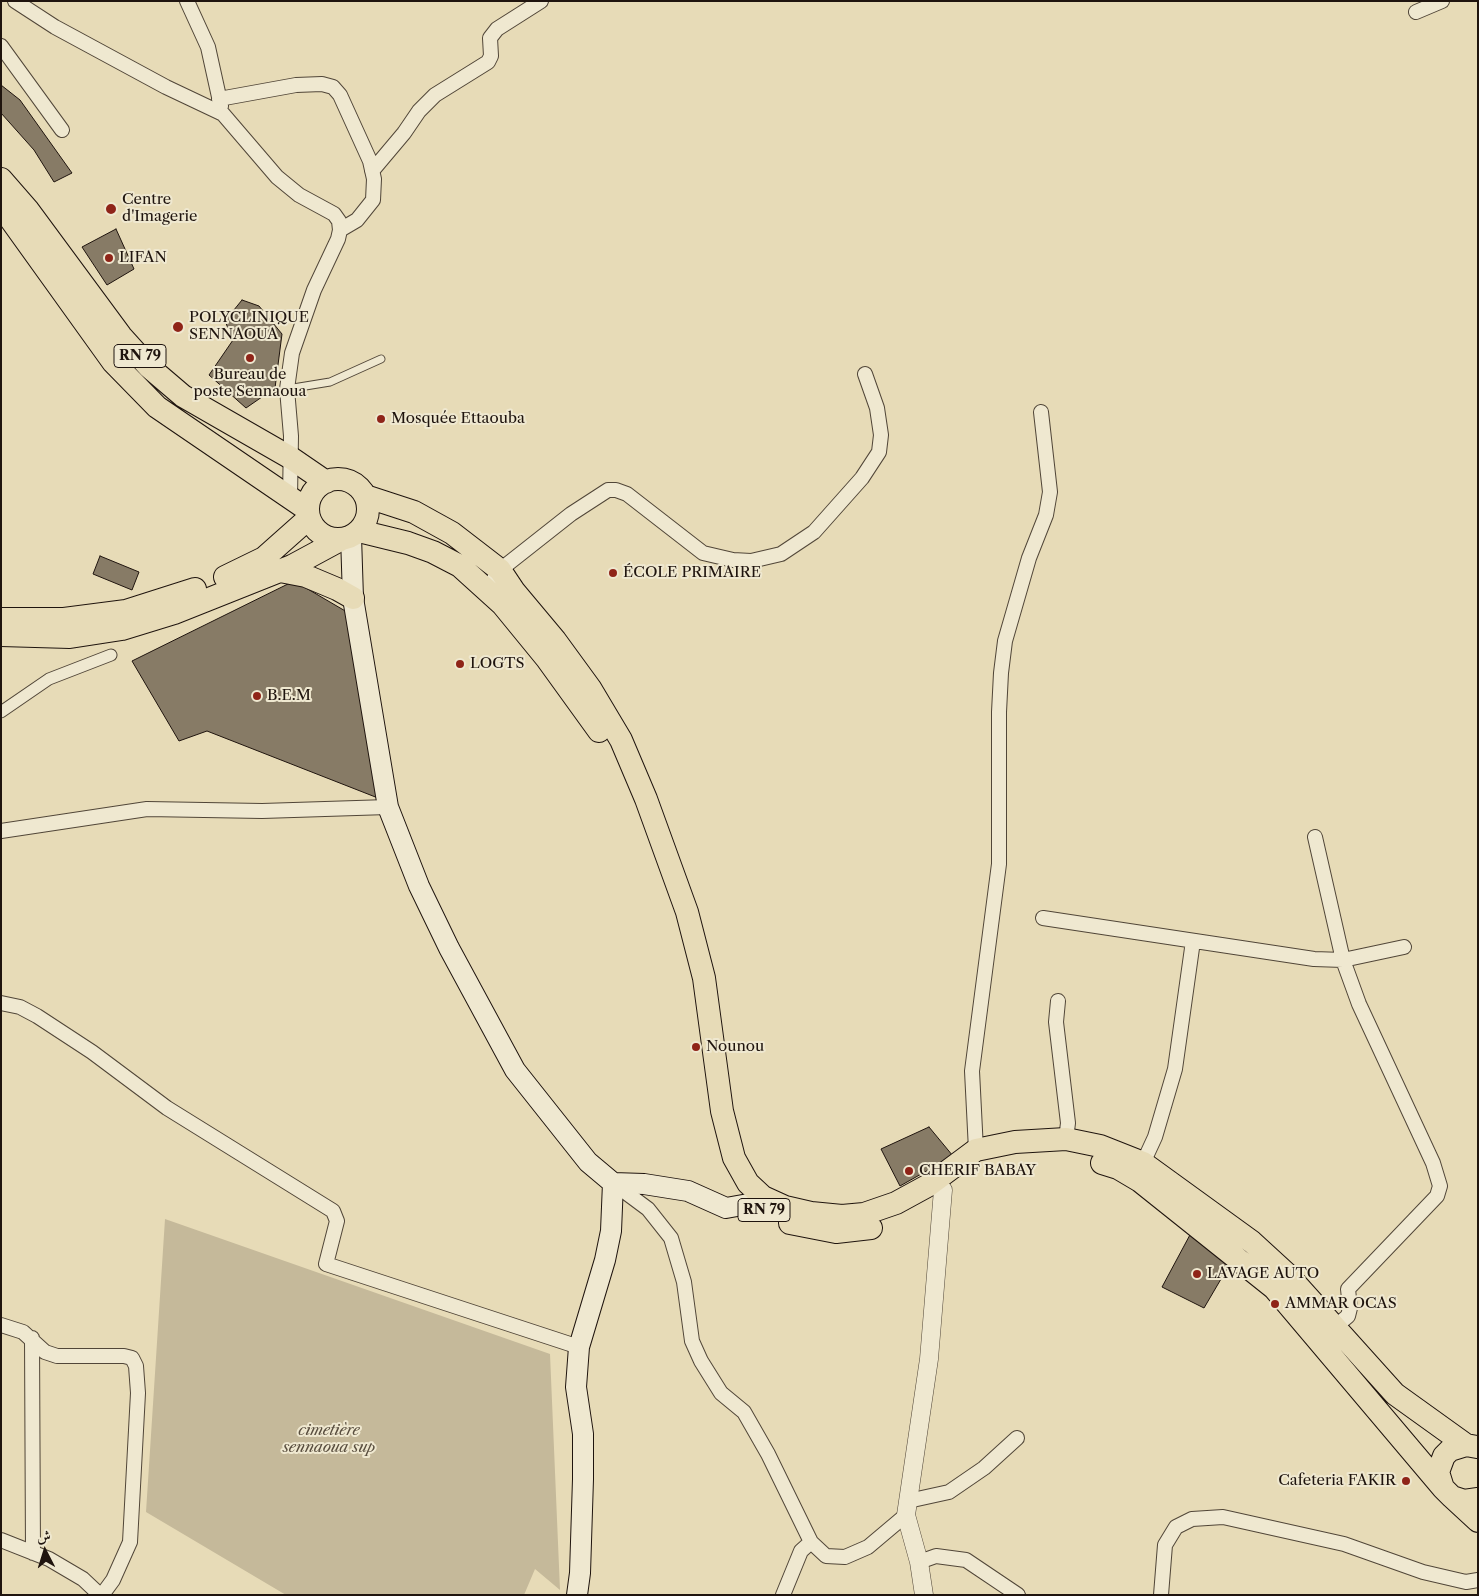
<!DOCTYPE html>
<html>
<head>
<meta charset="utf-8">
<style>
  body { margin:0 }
  #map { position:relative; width:1479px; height:1596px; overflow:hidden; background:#e7dbb7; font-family:"Libre Caslon Text",Amiri,serif }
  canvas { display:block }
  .frame { position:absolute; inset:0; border:2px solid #1f140e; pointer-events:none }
  .north { position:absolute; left:20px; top:1526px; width:50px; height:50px; -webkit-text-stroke:4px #efe8d0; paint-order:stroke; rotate:355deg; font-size:14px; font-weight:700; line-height:20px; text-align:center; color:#1f140e }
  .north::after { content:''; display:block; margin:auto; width:18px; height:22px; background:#1f140e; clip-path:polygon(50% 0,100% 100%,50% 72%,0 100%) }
</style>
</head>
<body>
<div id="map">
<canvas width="1479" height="1596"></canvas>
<div class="frame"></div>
<div class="north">ش</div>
</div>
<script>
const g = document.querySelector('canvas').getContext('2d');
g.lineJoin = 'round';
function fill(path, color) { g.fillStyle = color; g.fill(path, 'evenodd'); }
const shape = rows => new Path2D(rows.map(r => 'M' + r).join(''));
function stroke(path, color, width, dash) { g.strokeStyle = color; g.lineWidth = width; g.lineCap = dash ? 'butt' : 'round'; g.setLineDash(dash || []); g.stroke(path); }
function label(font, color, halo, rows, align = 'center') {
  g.font = font + ' "Libre Caslon Text",serif'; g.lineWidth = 4; g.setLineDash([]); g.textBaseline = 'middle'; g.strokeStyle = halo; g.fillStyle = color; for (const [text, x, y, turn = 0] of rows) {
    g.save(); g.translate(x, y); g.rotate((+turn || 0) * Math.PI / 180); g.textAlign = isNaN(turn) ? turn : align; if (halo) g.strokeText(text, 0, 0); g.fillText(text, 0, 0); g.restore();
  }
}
const green = shape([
  [165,1219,550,1354,560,1590,535,1569,524,1595,286,1595,146,1512]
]);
const building = shape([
  [1,85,20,100,72,173,54,182,34,150,1,113,1,85],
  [116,229,134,269,107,285,82,247,116,229],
  [242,300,259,306,282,334,275,388,246,408,209,375,233,340,225,321,242,300],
  [100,556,139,572,132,590,93,574,100,556],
  [294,581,347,612,378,798,207,731,179,741,132,661,294,581],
  [929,1127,953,1156,900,1186,881,1149,929,1127],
  [1191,1233,1231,1262,1204,1308,1162,1287,1191,1233]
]);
const service = shape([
  [287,389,330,382,381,359]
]);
const pedestrian = shape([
  [1,712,49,679,111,655]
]);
const minor = shape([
  [15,1,55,27,166,87,223,114,277,177,299,195,334,214,339,221,340,230,338,239,314,290,292,353,287,389,291,436,290,498],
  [187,1,208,47,221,106],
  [1416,12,1442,1],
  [1,46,62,130],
  [219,99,296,85,322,84,333,87,340,95,370,161,374,179,373,200,357,220,340,230],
  [372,171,404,133,419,111,435,95,488,62,491,56,490,38,497,29,541,1],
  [486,591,500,570,571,514,608,490,616,490,627,494,703,553,733,560,751,561,781,554,814,532,862,478,879,452,881,435,877,408,865,374],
  [1,831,147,809,262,811,388,807],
  [1315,837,1343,960,1359,1004,1433,1163,1440,1186,1437,1196,1348,1289,1350,1308,1348,1316,1336,1326],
  [1043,918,1314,959,1343,960,1404,947],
  [1058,1001,1056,1022,1068,1123,1066,1139],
  [1,1003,20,1007,37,1016,92,1052,167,1108,333,1211,337,1221,326,1264,579,1347],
  [976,1150,972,1071,999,864,999,712,1001,673,1005,641,1029,558,1046,515,1050,492,1041,412],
  [1143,1163,1155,1137,1175,1069,1193,941],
  [613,1183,648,1209,671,1238,684,1282,692,1341,701,1361,721,1393,744,1412,768,1454,811,1542,826,1556,845,1557,868,1547,906,1515],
  [1,1325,23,1332,45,1352,57,1356,124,1356,132,1358,136,1366,138,1393,130,1542,113,1580,102,1595],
  [32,1338,33,1553],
  [908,1501,949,1492,984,1468,1017,1438],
  [1,1540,49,1559,83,1579,100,1595],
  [919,1562,936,1556,966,1560,1018,1595],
  [783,1595,801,1551,811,1542],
  [1161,1595,1165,1545,1176,1527,1192,1519,1223,1517,1344,1544,1423,1572,1466,1582,1478,1580]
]);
const tertiary = shape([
  [924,1595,919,1562,906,1515,929,1359,943,1190]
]);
const secondary = shape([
  [351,536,353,598,388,807,419,886,449,948,515,1070,588,1162,613,1183,644,1184,688,1191,726,1208,754,1203],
  [577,1595,580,1573,583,1479,583,1434,576,1387,579,1347,605,1260,611,1231,613,1183]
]);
const primary = shape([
  [1,179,28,210,121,336,149,367,183,396,291,458,326,482],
  [1,206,113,362,157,407,308,510],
  '308 509a30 30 0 1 1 60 0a30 30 0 1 1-60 0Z',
  [365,496,414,512,452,533,500,570,514,591,555,640,590,688,621,740,646,799,687,912,704,978,722,1111,734,1158,748,1183,763,1197,785,1207,811,1213,842,1216,864,1214,896,1203,929,1185,976,1150,1015,1142,1066,1139,1100,1146,1143,1163,1252,1242,1288,1275,1395,1394,1466,1445],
  [359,531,408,543,433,552,460,566,502,604,547,659,599,731],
  [280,571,306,576,337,589,353,598],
  [225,577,264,558,309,518],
  [1,619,64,619,126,611,195,589],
  [1,635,70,637,122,629,174,613,292,566,342,539],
  [1102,1163,1118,1168,1140,1181,1274,1288,1443,1488],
  [790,1223,836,1232,871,1228],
  [1477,1447,1466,1445,1450,1450,1444,1456,1438,1472,1443,1488,1452,1497,1464,1501,1478,1499],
  [1452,1497,1478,1521]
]);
const markers = [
  [111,209,6,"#8f2418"],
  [109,258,5,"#8f2418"],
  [178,327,6,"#8f2418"],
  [250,358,5,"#8f2418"],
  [381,419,5,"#8f2418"],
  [613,573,5,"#8f2418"],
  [460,664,5,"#8f2418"],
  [257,696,5,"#8f2418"],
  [696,1047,5,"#8f2418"],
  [909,1171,5,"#8f2418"],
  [1197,1274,5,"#8f2418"],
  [1275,1304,5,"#8f2418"],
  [1406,1481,5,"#8f2418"]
];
const shields = [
  [140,356,52],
  [764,1210,52]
];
const shieldNames = [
  ["RN 79",140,356],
  ["RN 79",764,1210]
];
const poiNames = [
  ["Centre",122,200],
  ["d'Imagerie",122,217],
  ["LIFAN",119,258],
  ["POLYCLINIQUE",189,318],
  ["SENNAOUA",189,335],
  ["Bureau de",250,375,"center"],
  ["poste Sennaoua",250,392,"center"],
  ["Mosquée Ettaouba",391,419],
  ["ÉCOLE PRIMAIRE",623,573],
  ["LOGTS",470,664],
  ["B.E.M",267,696],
  ["Nounou",706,1047],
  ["CHERIF BABAY",919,1171],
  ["LAVAGE AUTO",1207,1274],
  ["AMMAR OCAS",1285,1304],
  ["Cafeteria FAKIR",1396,1481,"right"]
];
const parkNames = [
  ["cimetière",329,1431],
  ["sennaoua sup",329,1448]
];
fill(green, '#c5b99a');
fill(building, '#877b66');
stroke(building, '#1f140e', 1);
stroke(service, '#514638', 9);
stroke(pedestrian, '#514638', 13);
stroke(minor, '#514638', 16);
stroke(tertiary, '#514638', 19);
stroke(secondary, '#1f140e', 22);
stroke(primary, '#1f140e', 24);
stroke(service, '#efe8d0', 7);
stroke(pedestrian, '#efe8d0', 11);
stroke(minor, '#efe8d0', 14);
stroke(tertiary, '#efe8d0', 18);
stroke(secondary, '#efe8d0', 20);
stroke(primary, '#e7dbb7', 22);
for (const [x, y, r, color] of markers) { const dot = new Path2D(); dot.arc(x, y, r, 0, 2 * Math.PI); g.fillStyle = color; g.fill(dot); stroke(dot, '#efe8d0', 2); }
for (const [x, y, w] of shields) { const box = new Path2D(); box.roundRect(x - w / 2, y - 11.5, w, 23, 4); g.fillStyle = '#efe8d0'; g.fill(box); stroke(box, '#1f140e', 1); }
label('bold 14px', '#1f140e', null, shieldNames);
label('15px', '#1f140e', '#efe8d0', poiNames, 'left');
label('italic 15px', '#594e3f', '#efe8d0', parkNames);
</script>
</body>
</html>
